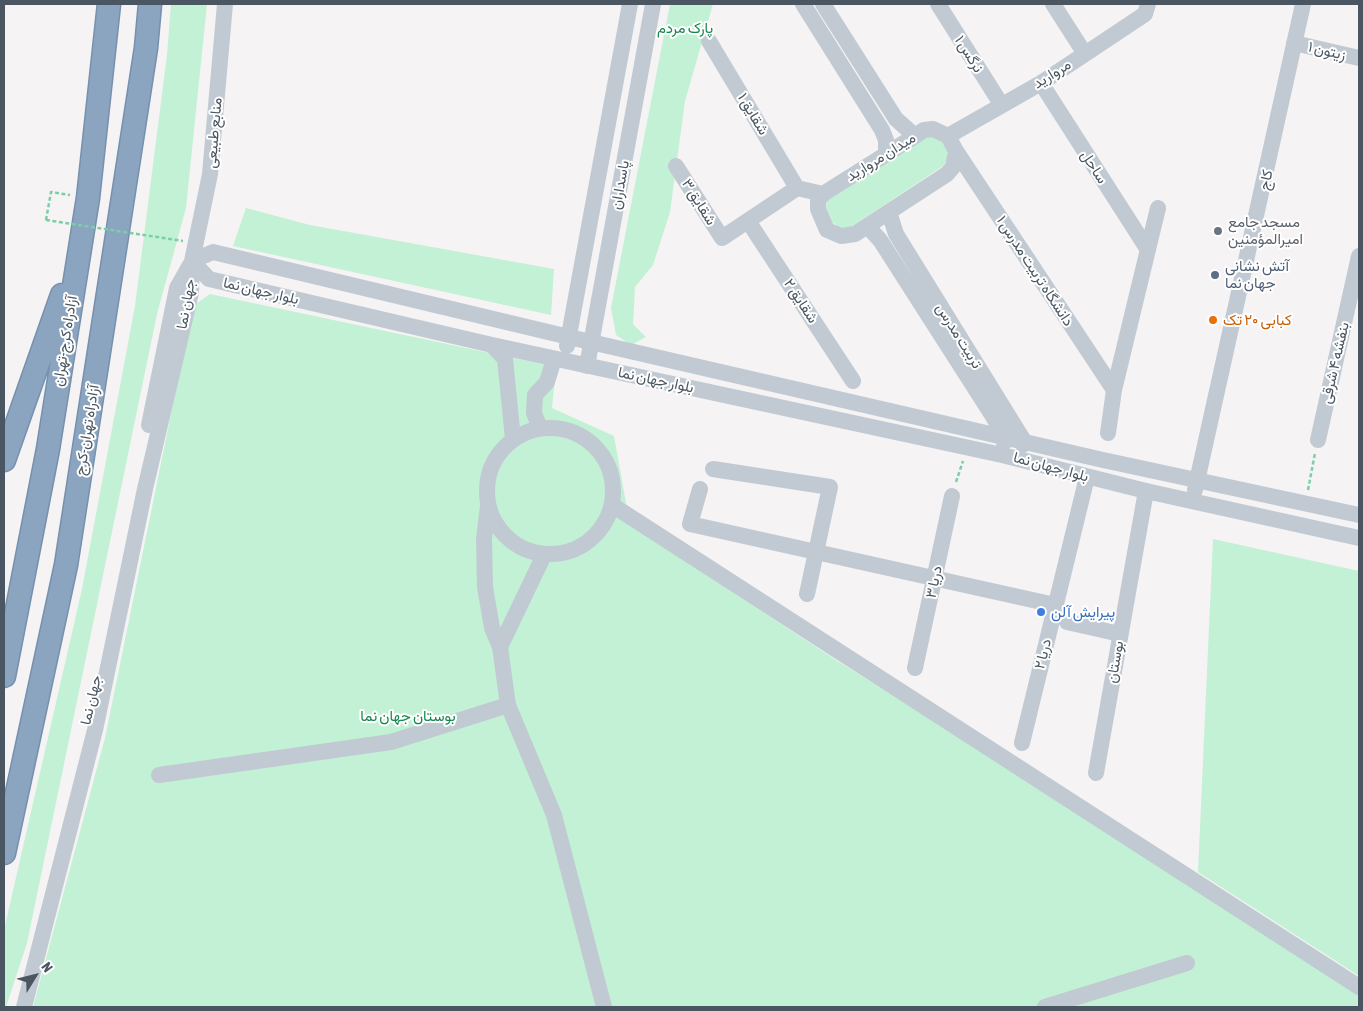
<!DOCTYPE html>
<html>
<head>
<meta charset="utf-8">
<style>
  body { margin:0 }
  #map { position:relative; width:1363px; height:1011px; overflow:hidden; background:#f5f3f3; font-family:"Asap Condensed",sans-serif }
  canvas { display:block }
  .frame { position:absolute; inset:0; border:5px solid #4a5661; pointer-events:none }
  .north { position:absolute; left:10px; top:951px; width:50px; height:50px; -webkit-text-stroke:4px #fff; paint-order:stroke; rotate:54deg; font-size:14px; font-weight:700; line-height:20px; text-align:center; color:#4a5661 }
  .north::after { content:''; display:block; margin:auto; width:18px; height:22px; background:#4a5661; clip-path:polygon(50% 0,100% 100%,50% 72%,0 100%) }
</style>
</head>
<body>
<div id="map">
<canvas width="1363" height="1011"></canvas>
<div class="frame"></div>
<div class="north">N</div>
</div>
<script>
const g = document.querySelector('canvas').getContext('2d');
g.lineJoin = 'round';
function fill(path, color) { g.fillStyle = color; g.fill(path, 'evenodd'); }
const shape = rows => new Path2D(rows.map(r => 'M' + r).join(''));
function stroke(path, color, width, dash) { g.strokeStyle = color; g.lineWidth = width; g.lineCap = dash ? 'butt' : 'round'; g.setLineDash(dash || []); g.stroke(path); }
function label(font, color, halo, rows, align = 'center') {
  g.font = font + ' "Asap Condensed",Vazirmatn,sans-serif'; g.lineWidth = 4; g.setLineDash([]); g.textBaseline = 'middle'; g.strokeStyle = halo; g.fillStyle = color; for (const [text, x, y, turn = 0] of rows) {
    g.save(); g.translate(x, y); g.rotate((+turn || 0) * Math.PI / 180); g.textAlign = isNaN(turn) ? turn : align; if (halo) g.strokeText(text, 0, 0); g.fillText(text, 0, 0); g.restore();
  }
}
const green = shape([
  [171,4,207,4,186,208,157,314,27,943,6,1007,4,1007,4,930,82,589,135,306,167,55],
  [670,4,713,4,685,101,670,212,653,265,635,287,633,324,646,337,631,345,616,335,611,308],
  [932,136,941,140,947,149,947,161,943,166,851,227,841,228,833,223,826,207,828,199,924,138],
  [246,208,310,225,554,269,551,315,233,246],
  [210,294,556,367,552,408,614,436,630,525,836,660,1331,969,1359,988,1359,1007,33,1007,105,738,193,306],
  [1213,539,1359,571,1359,976,1198,872]
]);
const path = shape([
  [46,220,51,192,70,195],
  [956,482,963,461],
  [1308,490,1315,453]
]);
const minor = shape([
  [803,4,882,130,886,140,886,153],
  [823,4,896,119,915,136],
  [938,4,1001,104],
  [1053,4,1085,54],
  [709,41,797,188],
  [1294,43,1359,58],
  [1041,83,1148,250],
  [933,129,948,136,956,151,953,167,947,174,855,234,841,236,827,230,818,209,818,201,823,194,915,136,924,130,933,129],
  [948,136,1041,83,1085,54,1145,14,1148,4],
  [956,151,1114,390],
  [676,166,722,238,797,188,823,194],
  [889,212,896,234,1024,441,1023,445],
  [748,221,853,381],
  [867,226,880,240,992,415,1005,437,1004,443],
  [192,261,209,279,492,345,1002,455,1146,491,1359,538],
  [192,261,213,252,569,337,1103,460,1359,515],
  [492,345,505,359,513,439],
  [567,346,630,4],
  [587,366,653,4],
  [149,425,177,288,190,265],
  '487 491a63 63 0 1 1 126 0a63 63 0 1 1-126 0Z',
  [540,428,534,413,535,395,547,382,554,359],
  [1108,433,1114,390,1158,208],
  [1318,440,1359,256],
  [713,469,830,487,807,594],
  [700,489,690,524,1055,605],
  [1195,490,1303,4],
  [612,505,1359,987],
  [488,506,484,539,485,587,492,628,500,647,508,705,554,815,604,1007],
  [1067,622,1120,634],
  [500,647,544,555],
  [915,668,952,496],
  [1022,743,1087,477],
  [1096,773,1146,491],
  [159,775,391,742,508,705],
  [24,1007,95,730,145,489,191,293,192,261,210,174,225,4],
  [1045,1007,1187,963]
]);
const highway = shape([
  [4,460,62,295],
  [4,676,48,449,88,198,109,4],
  [4,853,66,565,146,48,150,4]
]);
const pathBridge = shape([
  [46,220,183,241]
]);
const markers = [
  [1218,231,5,"#6b7280"],
  [1215,275,5,"#5c6f8a"],
  [1213,320,5,"#e8710a"],
  [1041,612,5,"#3f7fe0"]
];
const parkNames = [
  ["پارک مردم",685,28],
  ["بوستان جهان نما",408,716]
];
const streetNames = [
  ["زیتون ۱",1327,51,14],
  ["نرگس ۱",969,54,58],
  ["مروارید",1052,74,-32],
  ["شقایق ۱",753,114,59],
  ["منابع طبیعی",214,133,-85],
  ["میدان مروارید",881,157,-32],
  ["ساحل",1094,167,57],
  ["کاج",1266,180,-78],
  ["پاسداران",620,185,-80],
  ["شقایق ۳",699,202,58],
  ["۱ دانشگاه تربیت مدرس",1035,271,57],
  ["بلوار جهان نما",261,291,13],
  ["شقایق ۲",801,301,57],
  ["جهان نما",186,304,-80],
  ["تربیت مدرس",959,336,58],
  ["آزادراه کرج-تهران",65,341,-81],
  ["بنفشه ۴ شرقی",1335,363,-77],
  ["بلوار جهان نما",656,380,12],
  ["آزادراه تهران-کرج",87,430,-81],
  ["بلوار جهان نما",1051,467,15],
  ["دریا ۳",934,582,-78],
  ["دریا ۲",1043,654,-76],
  ["بوستان",1115,662,-80],
  ["جهان نما",91,700,-77]
];
const worshipNames = [
  ["مسجد جامع",1228,222],
  ["امیرالمؤمنین",1228,239]
];
const serviceNames = [
  ["آتش نشانی",1225,266],
  ["جهان نما",1225,283]
];
const foodNames = [
  ["کبابی ۲۰ تک",1223,320]
];
const shopNames = [
  ["پیرایش آلن",1051,612]
];
fill(green, '#c3f1d5');
stroke(highway, '#7690ad', 25);
stroke(path, '#7ad0a6', 2.5, [4, 2.5]);
stroke(minor, '#c1cad2', 16);
stroke(highway, '#8ba5c1', 22);
stroke(pathBridge, '#7ad0a6', 2.5, [4, 2.5]);
for (const [x, y, r, color] of markers) { const dot = new Path2D(); dot.arc(x, y, r, 0, 2 * Math.PI); g.fillStyle = color; g.fill(dot); stroke(dot, '#fff', 2); }
label('15px', '#17864f', '#fff', parkNames);
label('15px', '#4a5661', '#fff', streetNames);
label('15px', '#5b616d', '#fff', worshipNames, 'left');
label('15px', '#4e5e75', '#fff', serviceNames, 'left');
label('15px', '#c56008', '#fff', foodNames, 'left');
label('15px', '#366cbe', '#fff', shopNames, 'left');
</script>
</body>
</html>
